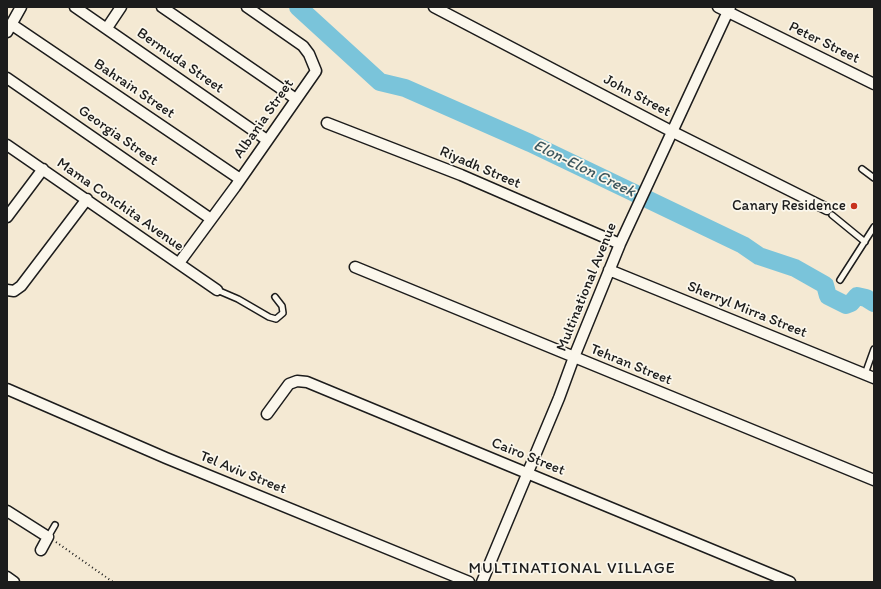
<!DOCTYPE html>
<html>
<head>
<meta charset="utf-8">
<style>
  body { margin:0 }
  #map { position:relative; width:881px; height:589px; overflow:hidden; background:#f4e9d3; font-family:Itim,sans-serif }
  canvas { display:block }
  .frame { position:absolute; inset:0; border:8px solid #1c1c1c; pointer-events:none }
</style>
</head>
<body>
<div id="map">
<canvas width="881" height="589"></canvas>
<div class="frame"></div>
</div>
<script>
const g = document.querySelector('canvas').getContext('2d');
g.lineJoin = 'round';
const shape = rows => new Path2D(rows.map(r => 'M' + r).join(''));
function stroke(path, color, width, dash) { g.strokeStyle = color; g.lineWidth = width; g.lineCap = dash ? 'butt' : 'round'; g.setLineDash(dash || []); g.stroke(path); }
function label(font, color, halo, rows, align = 'center') {
  g.font = font + ' Itim,sans-serif'; g.lineWidth = 3.5; g.setLineDash([]); g.textBaseline = 'middle'; g.strokeStyle = halo; g.fillStyle = color; for (const [text, x, y, turn = 0] of rows) {
    g.save(); g.translate(x, y); g.rotate((+turn || 0) * Math.PI / 180); g.textAlign = isNaN(turn) ? turn : align; if (halo) g.strokeText(text, 0, 0); g.fillText(text, 0, 0); g.restore();
  }
}
const river = shape([
  [298,7,380,82,405,88,530,143,743,245,759,256,795,268,825,285,828,296,846,305,851,303,857,296,866,298,874,303]
]);
const path = shape([
  [56,542,113,582]
]);
const service = shape([
  [862,169,874,178],
  [832,215,865,242],
  [840,280,874,227],
  [217,290,238,299,269,317,276,319,283,313,282,306,275,297],
  [865,374,874,349],
  [48,537,55,525]
]);
const minor = shape([
  [75,7,267,140],
  [162,7,296,99],
  [434,7,671,131,827,209],
  [718,7,874,84],
  [11,24,240,179],
  [107,28,121,7],
  [7,32,21,7],
  [7,78,211,219],
  [327,123,461,175,620,244],
  [7,145,217,290],
  [7,217,43,169],
  [179,263,235,187,316,71,309,54,303,46,247,7],
  [355,267,874,480],
  [609,270,874,378],
  [7,290,14,291,21,286,87,199],
  [7,389,166,458,469,582],
  [267,414,289,384,297,381,307,382,790,582],
  [7,511,48,537,41,550],
  [7,577,14,582],
  [482,582,559,398,574,357,620,244,730,7]
]);
const markers = [
  [854,206,4,"#c8321e"]
];
const streetNames = [
  ["Peter Street",824,43,26],
  ["Bermuda Street",180,61,35],
  ["Bahrain Street",134,89,34],
  ["John Street",637,96,28],
  ["Albania Street",264,119,-55],
  ["Georgia Street",118,136,35],
  ["Riyadh Street",480,168,23],
  ["Mama Conchita Avenue",120,205,35],
  ["Multinational Avenue",587,287,-68],
  ["Sherryl Mirra Street",747,310,22],
  ["Tehran Street",631,365,22],
  ["Cairo Street",528,457,22],
  ["Tel Aviv Street",243,473,22]
];
const poiNames = [
  ["Canary Residence",846,206]
];
const waterNames = [
  ["Elon-Elon Creek",584,169,26]
];
const neighbourhoodNames = [
  ["MULTINATIONAL VILLAGE",572,569]
];
stroke(river, '#7ac4da', 18);
stroke(service, '#1c1c1c', 8);
stroke(minor, '#1c1c1c', 13);
stroke(path, '#1c1c1c', 2, [1, 3]);
stroke(service, '#fbf7ec', 5);
stroke(minor, '#fbf7ec', 10);
for (const [x, y, r, color] of markers) { const dot = new Path2D(); dot.arc(x, y, r, 0, 2 * Math.PI); g.fillStyle = color; g.fill(dot); stroke(dot, '#fbf7ec', 1.5); }
label('15px', '#1c1c1c', '#fbf7ec', streetNames);
label('15px', '#1c1c1c', '#fbf7ec', poiNames, 'right');
label('italic 16px', '#3d575e', '#fbf7ec', waterNames);
g.letterSpacing = '1px';
label('16px', '#1c1c1c', '#fbf7ec', neighbourhoodNames);
g.letterSpacing = '0px';
</script>
</body>
</html>
